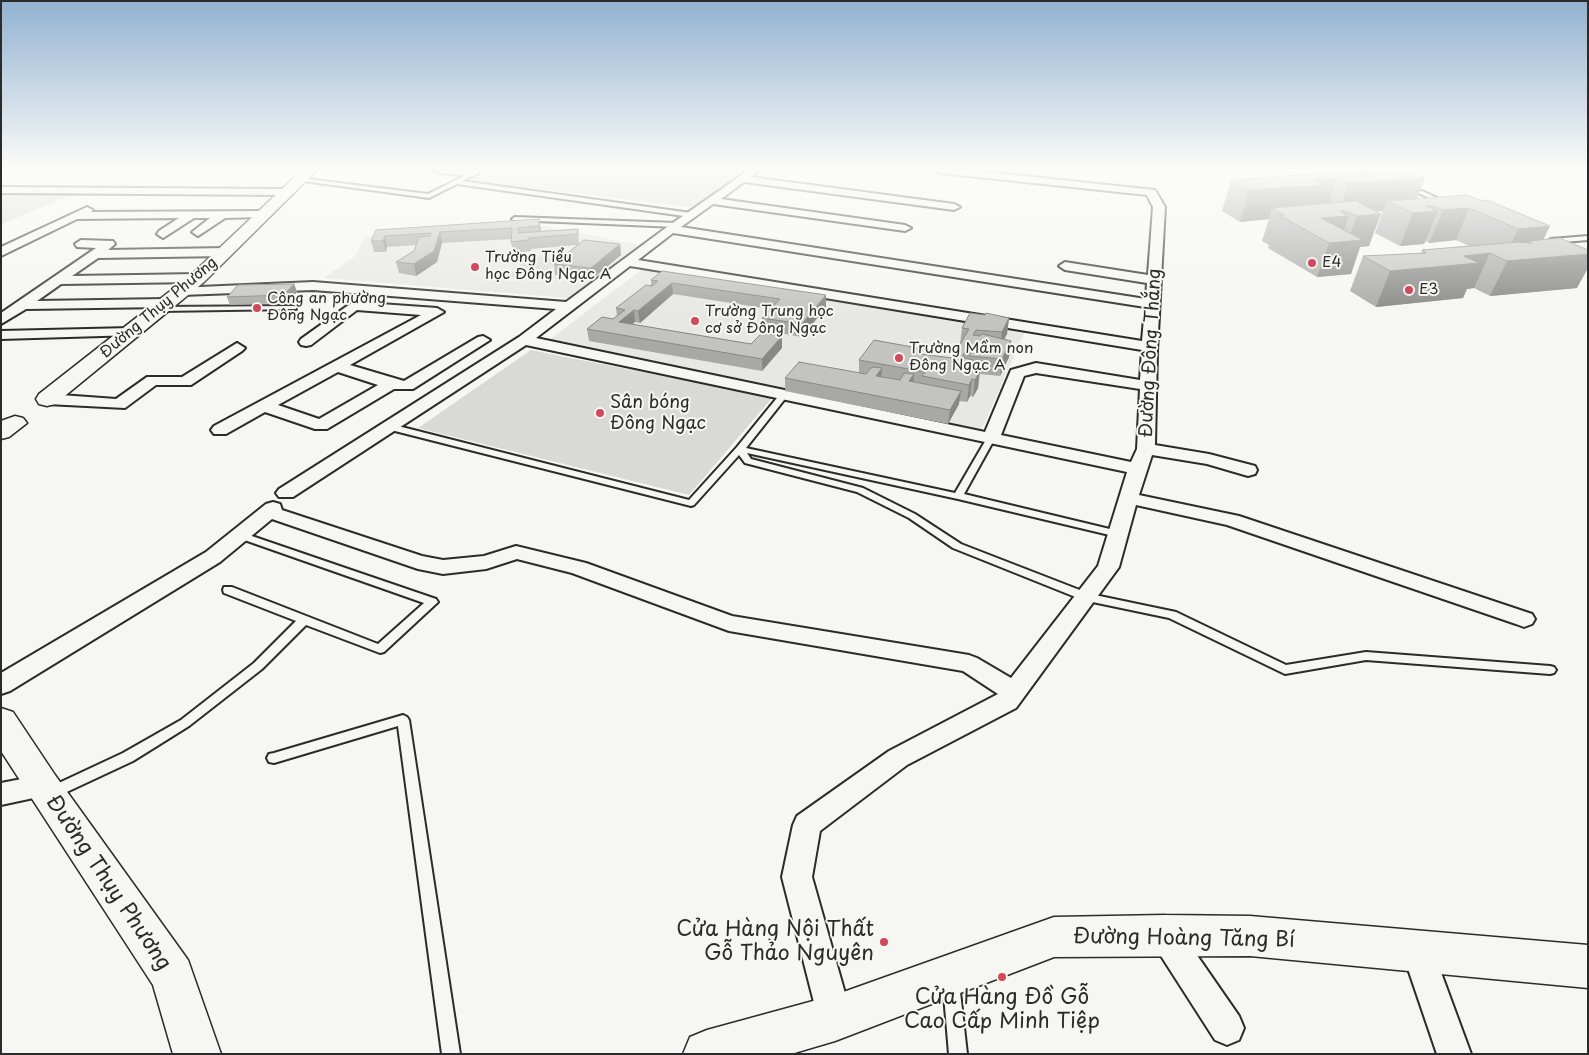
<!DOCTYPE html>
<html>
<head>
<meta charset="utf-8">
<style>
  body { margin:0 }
  #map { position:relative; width:1589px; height:1055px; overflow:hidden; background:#f6f6f2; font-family:"Playpen Sans",sans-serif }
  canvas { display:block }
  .frame { position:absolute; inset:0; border:2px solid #2b2b2b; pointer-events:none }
</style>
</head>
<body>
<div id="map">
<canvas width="1589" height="1055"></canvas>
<div class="frame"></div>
</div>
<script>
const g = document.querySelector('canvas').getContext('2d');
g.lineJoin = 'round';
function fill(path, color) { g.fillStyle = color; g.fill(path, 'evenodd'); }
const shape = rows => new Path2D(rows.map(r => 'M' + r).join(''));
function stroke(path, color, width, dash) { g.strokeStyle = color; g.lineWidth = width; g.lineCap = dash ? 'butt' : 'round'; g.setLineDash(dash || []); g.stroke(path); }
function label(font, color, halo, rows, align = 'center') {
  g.font = font + ' "Playpen Sans",sans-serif'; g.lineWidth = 4; g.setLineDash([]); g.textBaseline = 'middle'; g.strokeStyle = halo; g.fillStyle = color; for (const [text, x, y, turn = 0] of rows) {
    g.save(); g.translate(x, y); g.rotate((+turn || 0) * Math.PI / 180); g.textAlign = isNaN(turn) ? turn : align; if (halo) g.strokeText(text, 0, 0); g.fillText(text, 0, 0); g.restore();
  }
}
const built = shape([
  [545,226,639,245,569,298,324,278,355,256,365,236],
  [641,270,833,301,1025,331,981,431,548,341]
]);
const green = shape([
  [485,170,746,170,691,207,463,180],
  [1,192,74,194,1,224],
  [531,256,561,259,539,279,507,277],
  [531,350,565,357,773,397,689,495,418,428]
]);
const lane = shape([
  [476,170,483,170,462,181,691,213,694,215,691,217,457,184,429,198,296,180,299,178,428,194,476,170],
  [1418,191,1422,191,1446,202,1441,203,1418,193,1418,191],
  [515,217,677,223,680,225,677,227,513,220,512,219,515,217],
  [1588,236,1588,240,1551,243,1548,241,1551,239,1588,236],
  [294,306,296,307,296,309,159,311,156,309,159,307,294,306],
  [781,393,784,393,788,395,746,448,955,493,987,438,991,435,995,438,964,494,1118,531,1123,534,1118,537,958,499,747,453,751,459,863,488,915,514,961,544,1090,594,1176,612,1286,665,1366,652,1550,666,1554,667,1556,670,1554,673,1550,674,1366,660,1285,674,1169,618,1083,600,953,548,909,518,857,492,745,463,739,455,694,505,691,506,387,429,386,427,390,424,689,500,737,447,781,393],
  [240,532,436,599,438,602,384,652,380,653,306,625,262,669,189,726,133,761,56,797,51,799,46,797,44,793,46,789,123,753,181,720,254,663,296,621,224,593,223,590,224,587,232,587,378,644,424,603,236,537,235,535,236,533,240,532],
  [403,715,407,717,409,720,460,1054,442,1054,398,726,274,763,269,762,267,758,269,754,274,753,403,715],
  [951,975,957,977,959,983,967,1054,949,1054,943,983,945,977,951,975]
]);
const street = shape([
  [434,170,472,170,478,173,473,176,439,173,434,170],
  [749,170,760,170,751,177,954,204,960,207,954,210,744,182,721,199,905,225,911,228,905,231,713,204,681,227,1146,299,1147,283,1065,270,1059,266,1065,262,1148,275,1153,207,1147,195,940,173,935,170,968,170,1155,190,1165,207,1157,351,1155,445,1209,454,1255,466,1257,470,1255,474,1248,476,1207,464,1152,455,1139,495,1239,516,1532,614,1535,619,1532,624,1524,627,1516,624,1227,525,1136,505,1119,567,1016,708,907,765,820,831,812,877,852,1018,847,1030,835,1035,823,1030,818,1018,782,877,793,825,797,816,889,751,998,694,963,671,729,631,572,573,517,559,486,569,443,574,418,569,272,519,220,562,10,691,1,694,1,673,206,552,266,504,273,502,280,504,282,510,422,556,443,560,484,556,516,546,586,563,732,616,969,655,977,658,1011,678,1098,566,1127,472,526,345,293,497,279,497,276,493,279,489,519,337,556,309,365,294,371,298,366,303,437,308,444,312,350,365,404,381,478,337,483,336,490,340,413,389,394,389,327,429,315,429,265,412,226,434,214,434,211,430,214,426,421,315,357,310,311,345,306,346,301,345,299,342,301,339,364,294,313,290,182,295,177,294,175,291,177,288,313,282,566,302,667,227,749,170],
  [673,233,1145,307,1142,341,638,260,673,233],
  [630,266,1142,350,1140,380,1036,363,1011,370,985,432,536,338,630,266],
  [338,372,378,385,319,419,278,405,338,372],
  [1036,373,1140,389,1137,449,1131,462,1001,435,1024,376,1036,373],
  [1,187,285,189,290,192,285,195,1,193,1,187],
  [87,207,93,210,91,212,262,211,268,214,262,217,225,218,198,236,192,232,210,218,194,218,163,238,157,234,159,231,179,218,77,219,1,256,1,247,87,207],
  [81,240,113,241,115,244,108,250,225,248,231,252,225,256,98,258,72,276,198,274,205,278,198,282,61,284,37,301,166,299,173,303,166,307,26,309,1,324,1,313,96,248,77,247,75,244,81,240],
  [131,328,138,332,136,335,1,339,1,331,131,328],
  [237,343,245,348,242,351,191,385,156,385,125,408,47,404,39,399,47,394,116,399,147,377,182,377,237,343],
  [42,775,52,778,56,786,52,794,1,805,1,783,42,775],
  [1165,920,1176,925,1239,1016,1244,1028,1239,1040,1227,1045,1215,1040,1154,945,1149,935,1154,925,1165,920],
  [1418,936,1429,940,1471,1054,1437,1054,1402,951,1407,940,1418,936]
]);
const secondary = shape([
  [302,170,317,170,204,282,55,404,47,406,39,404,36,399,39,394,192,274,302,170],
  [15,416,23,418,27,423,9,437,1,439,1,421,15,416],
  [1,708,13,712,55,775,188,960,221,1054,173,1054,153,985,1,751,1,708],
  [1165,915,1250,916,1588,945,1588,988,1250,956,1054,957,835,1041,791,1054,683,1054,690,1037,707,1030,835,995,1054,917,1165,915]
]);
const wall = shape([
  [1369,170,1417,199,1467,195,1543,240,1577,288,1490,296,1474,288,1467,289,1463,298,1376,307,1350,291,1363,256,1421,253,1422,250,1469,246,1456,240,1429,243,1426,241,1424,244,1400,246,1375,233,1383,211,1377,211,1369,246,1360,247,1351,274,1317,277,1268,248,1269,245,1262,241,1269,219,1240,222,1222,211,1231,180],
  [539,219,541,231,578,229,579,244,620,244,621,255,592,279,555,275,554,264,577,245,531,249,531,251,513,253,511,242,511,239,442,243,437,262,416,276,399,273,396,262,414,251,416,245,387,247,386,252,374,252,371,241,376,230],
  [651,280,826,295,826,307,802,337,762,330,762,318,770,309,673,294,640,323,635,322,632,324,751,344,782,348,762,371,589,341,587,329,613,319,617,316,616,308,651,286],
  [294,284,297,292,286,303,230,305,227,297],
  [1009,318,1007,334,1004,339,1011,341,1009,357,1000,376,980,374,978,388,973,397,970,396,967,402,959,401,959,404,948,424,785,391,785,378,859,373,859,360,923,355,952,358,960,344,962,328]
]);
const shadedWall = shape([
  [1337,178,1327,209,1284,215,1272,208,1269,219,1240,222,1249,190,1315,180],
  [1425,178,1413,209,1387,201,1383,211,1352,213,1346,211,1345,216,1349,216,1340,242,1348,241,1357,216,1381,214,1369,246,1360,247,1351,274,1317,277,1329,243,1321,218,1338,214,1348,183],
  [1426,206,1433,206,1430,212,1438,211,1424,244,1400,246,1413,213],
  [1469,208,1456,240,1429,243,1443,210],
  [539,219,541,230,540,237,539,226],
  [1550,226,1534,259,1588,254,1588,268,1577,288,1490,296,1507,261,1504,260,1518,229],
  [1528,241,1532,243,1519,260],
  [440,232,442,243,437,262,416,276,414,264],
  [385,236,387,247,386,252,383,241],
  [620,244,621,255,592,279,591,268],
  [1490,253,1474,288,1467,289,1463,298,1376,307,1390,271,1464,256],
  [672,283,673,294,640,323,638,311],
  [294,284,297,292,286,303,284,295],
  [826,295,826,307,802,337,802,324],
  [634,310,635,322,620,334,619,322],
  [1009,318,1007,334,999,349,1002,332],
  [782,336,782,348,762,371,762,359],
  [1011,341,1009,357,1000,376,1002,359],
  [980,362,978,388,973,397,976,370],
  [882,368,881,381,876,376],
  [914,374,913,387,909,381],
  [972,379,970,396,967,402,969,385],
  [961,391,959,404,948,424,950,410]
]);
const building = shape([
  [1369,170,1405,170,1425,178,1348,183,1337,178,1315,180,1325,185,1249,190,1231,180,1369,170],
  [1467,195,1482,201,1487,200,1550,226,1518,229,1469,208,1443,210,1433,206,1426,206,1438,211,1413,213,1387,201,1467,195],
  [1356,201,1381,214,1357,216,1346,211,1340,211,1349,216,1321,218,1363,240,1329,243,1279,215,1284,215,1272,208,1356,201],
  [539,219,539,226,518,228,518,233,578,229,578,234,529,238,529,240,511,242,512,228,440,232,434,251,414,264,396,262,414,251,419,237,430,236,431,233,385,236,383,241,371,241,376,230,539,219],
  [1560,238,1588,250,1588,254,1507,261,1490,253,1464,256,1479,263,1390,271,1363,256,1426,253,1422,250,1518,242,1532,243,1528,241,1560,238],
  [584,240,620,244,591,268,554,264,584,240],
  [662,271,826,295,802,324,762,318,780,299,672,283,638,311,634,310,619,322,751,344,762,333,782,336,762,359,587,329,602,317,613,319,625,310,616,308,646,285,652,286,658,281,651,280,662,271],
  [294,284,284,295,227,297,238,285,294,284],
  [970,313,985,315,986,313,1009,318,1002,332,976,330,973,335,980,336,982,334,1011,341,1002,359,969,356,971,353,965,352,962,357,980,362,976,370,980,371,975,380,972,379,969,385,922,376,925,372,859,360,874,340,923,349,920,354,952,358,969,329,962,328,970,313],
  [799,362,866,374,872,367,882,368,876,376,900,380,904,373,914,374,909,381,961,391,950,410,785,378,799,362]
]);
const markers = [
  [1312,263,5,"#d1495b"],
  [475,267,5,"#d1495b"],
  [1409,290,5,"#d1495b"],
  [257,308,5,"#d1495b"],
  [695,321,5,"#d1495b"],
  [899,358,5,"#d1495b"],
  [600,413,5,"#d1495b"],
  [884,942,5,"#d1495b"],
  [1002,977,5,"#d1495b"]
];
const farPoinames = [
  ["Trường Tiểu",485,258],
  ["học Đông Ngạc A",485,275],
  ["E4",1322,263],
  ["E3",1419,290],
  ["Công an phường",267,299],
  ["Đông Ngạc",267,316],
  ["Trường Trung học",705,312],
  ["cơ sở Đông Ngạc",705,329],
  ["Trường Mầm non",909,349],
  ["Đông Ngạc A",909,366]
];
const farStreetnames = [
  ["Đường Thụy Phương",159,308,-40]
];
const streetNames = [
  ["Đường Đông Thắng",1151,353,-87]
];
const poiNames = [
  ["Sân bóng",610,403],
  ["Đông Ngạc",610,424]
];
const nearStreetnames = [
  ["Đường Thụy Phương",108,883,56],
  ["Đường Hoàng Tăng Bí",1184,939,1]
];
const nearPoinames = [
  ["Cửa Hàng Nội Thất",874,930],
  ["Gỗ Thảo Nguyên",874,954],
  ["Cửa Hàng Đồ Gỗ",1002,998,"center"],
  ["Cao Cấp Minh Tiệp",1002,1022,"center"]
];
fill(built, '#e7e7e3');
fill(green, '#d9d9d5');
stroke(lane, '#2b2b2b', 4);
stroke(street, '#2b2b2b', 4);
stroke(secondary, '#2b2b2b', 3);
fill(lane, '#f6f6f2');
fill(street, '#f6f6f2');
fill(secondary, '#f6f6f2');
fill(wall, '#a8a8a5');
fill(shadedWall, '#888886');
fill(building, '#c3c3c0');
stroke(building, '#888886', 1);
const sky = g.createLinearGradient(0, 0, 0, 318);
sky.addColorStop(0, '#91b2d0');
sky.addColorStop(0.53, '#fbfbf9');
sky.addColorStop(1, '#fbfbf900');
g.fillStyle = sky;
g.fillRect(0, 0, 1589, 318);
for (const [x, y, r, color] of markers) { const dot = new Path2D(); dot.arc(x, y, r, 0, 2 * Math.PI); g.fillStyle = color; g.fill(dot); stroke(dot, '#f6f6f2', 2); }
label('15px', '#2b2b2b', '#f6f6f2', farPoinames, 'left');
label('15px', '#2b2b2b', '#f6f6f2', farStreetnames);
label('18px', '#2b2b2b', '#f6f6f2', streetNames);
label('18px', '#2b2b2b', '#f6f6f2', poiNames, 'left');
label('21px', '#2b2b2b', '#f6f6f2', nearStreetnames);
label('21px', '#2b2b2b', '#f6f6f2', nearPoinames, 'right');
</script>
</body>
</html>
